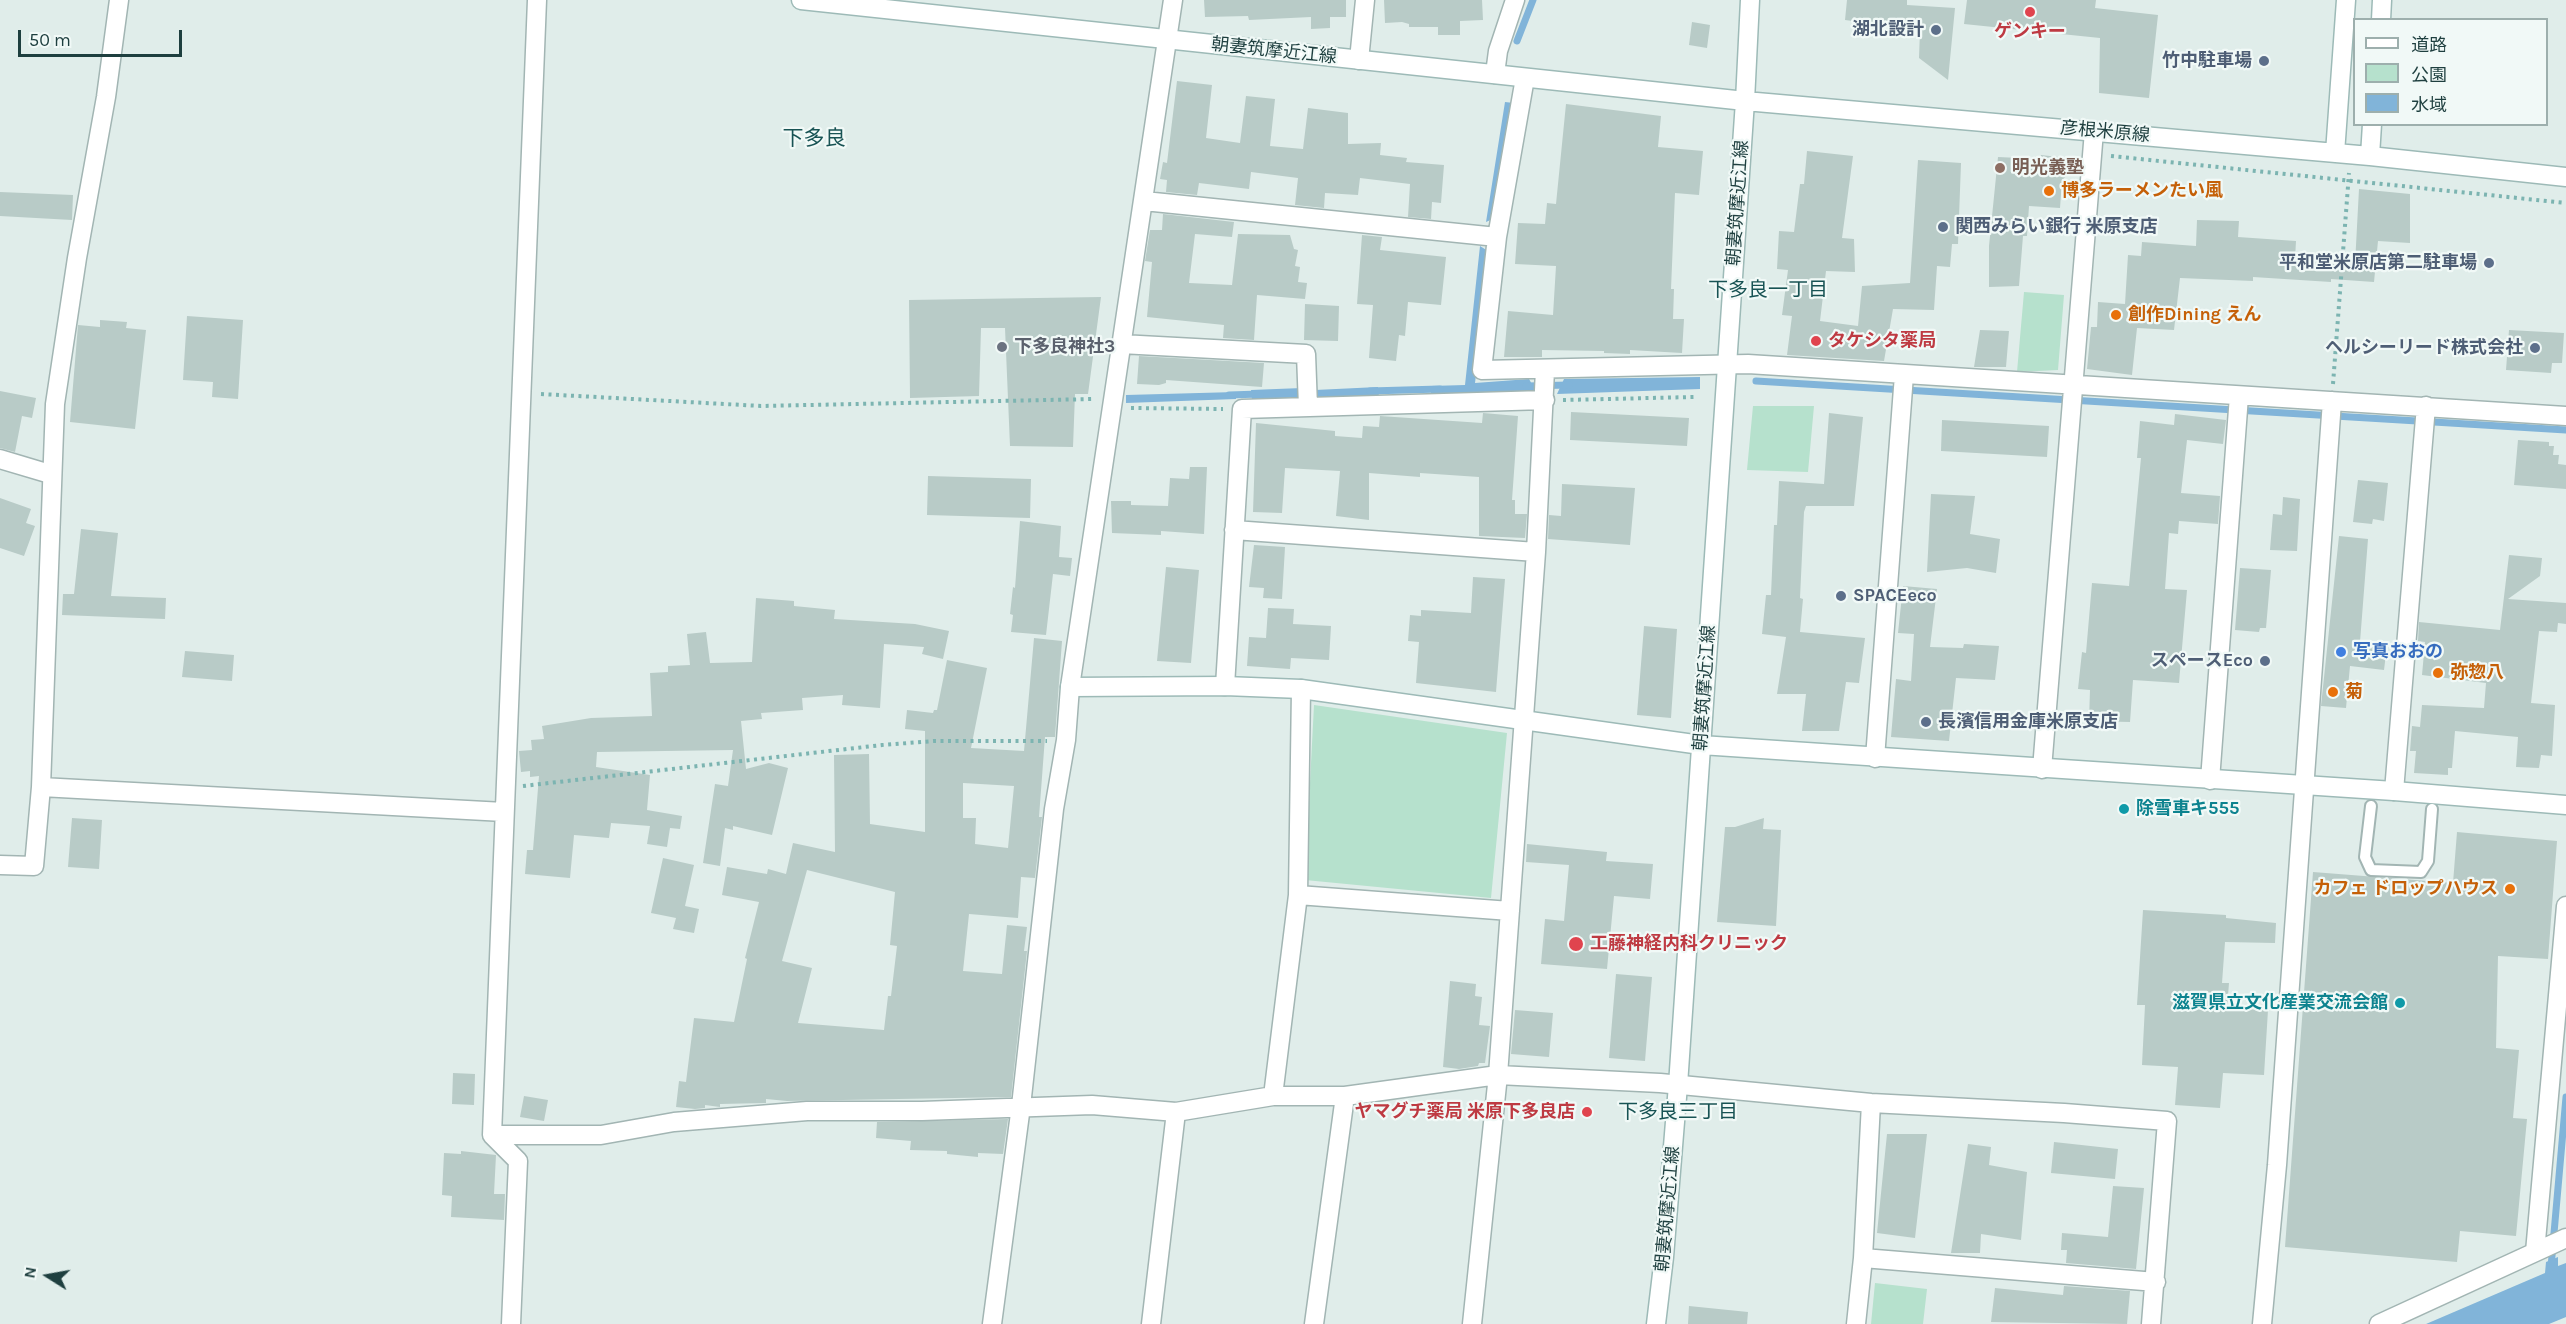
<!DOCTYPE html>
<html>
<head>
<meta charset="utf-8">
<style>
  body { margin:0 }
  #map { position:relative; width:2566px; height:1324px; overflow:hidden; background:#e0edea; font-family:Karla,"Noto Sans JP",sans-serif }
  canvas { display:block }
  .legend { position:absolute; left:2353px; top:18px; width:195px; height:108px; box-sizing:border-box; background:#f1f9f7; border:2px solid #9dafad; margin:0; padding:8px 10px; list-style:none; font-size:18px; color:#1e3f3f }
  .legend li { display:flex; align-items:center; gap:12px; height:30px }
  .legend b { width:30px; border:2px solid #9dafad }
  .north { position:absolute; left:18px; top:1246px; width:60px; height:60px; -webkit-text-stroke:4px #f1f9f7; paint-order:stroke; rotate:281deg; font-size:16px; font-weight:700; line-height:24px; text-align:center; color:#1e3f3f }
  .north::after { content:''; display:block; margin:auto; width:21px; height:27px; background:#1e3f3f; clip-path:polygon(50% 0,100% 100%,50% 72%,0 100%) }
  .scale { position:absolute; left:18px; top:30px; width:164px; height:27px; box-sizing:border-box; border:3px solid #1e3f3f; border-top:0; padding-left:8px; font-size:18px; line-height:21px; white-space:nowrap; color:#1e3f3f; -webkit-text-stroke:4px #f1f9f7; paint-order:stroke }
</style>
</head>
<body>
<div id="map">
<canvas width="2566" height="1324"></canvas>
<ul class="legend">
<li><b style="height:8px;background:#fff"></b>道路</li>
<li><b style="height:16px;background:#b6e1cd"></b>公園</li>
<li><b style="height:16px;background:#81b4d9"></b>水域</li>
</ul>
<div class="north">N</div>
<div class="scale">50 m</div>
</div>
<script>
const g = document.querySelector('canvas').getContext('2d');
g.lineJoin = 'round';
function fill(path, color) { g.fillStyle = color; g.fill(path, 'evenodd'); }
const shape = rows => new Path2D(rows.map(r => 'M' + r).join(''));
function stroke(path, color, width, dash) { g.strokeStyle = color; g.lineWidth = width; g.lineCap = dash ? 'butt' : 'round'; g.setLineDash(dash || []); g.stroke(path); }
function label(font, color, halo, rows, align = 'center') {
  g.font = font + ' Karla,"Noto Sans JP",sans-serif'; g.lineWidth = 4.5; g.setLineDash([]); g.textBaseline = 'middle'; g.strokeStyle = halo; g.fillStyle = color; for (const [text, x, y, turn = 0] of rows) {
    g.save(); g.translate(x, y); g.rotate((+turn || 0) * Math.PI / 180); g.textAlign = isNaN(turn) ? turn : align; if (halo) g.strokeText(text, 0, 0); g.fillText(text, 0, 0); g.restore();
  }
}
const green = shape([
  [2024,292,2064,295,2058,370,2017,372],
  [1753,406,1814,406,1808,472,1747,470],
  [1314,705,1507,733,1491,898,1305,880],
  [1875,1283,1927,1289,1923,1324,1871,1324]
]);
const water = shape([
  [1505,102,1514,103,1495,218,1486,222],
  [1480,246,1491,253,1475,383,1529,379,1537,393,1431,396,1431,386,1465,385],
  [1700,377,1700,389,1557,394,1564,379],
  [1378,387,1379,396,1315,399,1315,390],
  [1302,388,1302,397,1252,400,1251,390],
  [1236,392,1236,399,1126,403,1126,395],
  [2558,1257,2558,1266,2566,1263,2566,1317,2549,1324,2426,1324,2545,1273,2546,1262]
]);
const stream = shape([
  [1517,41,1533,0],
  [1756,381,2566,430],
  [1526,386,1569,385],
  [1370,391,1440,389],
  [1229,395,1260,394],
  [2551,1267,2566,1097]
]);
const building = shape([
  [1204,0,1346,0,1346,17,1330,17,1330,28,1311,29,1311,17,1249,20,1248,16,1205,17],
  [1384,0,1482,0,1483,20,1460,21,1460,35,1438,35,1438,27,1409,27,1409,24,1402,22,1385,23],
  [1847,0,1907,0,1907,5,1955,8,1948,80,1919,58,1920,30,1845,20],
  [1967,0,2096,0,2095,8,2158,15,2149,98,2099,93,2100,38,1964,24],
  [1692,22,1710,25,1707,48,1689,45],
  [1177,81,1212,85,1206,138,1240,143,1246,96,1275,99,1270,146,1303,149,1308,108,1348,113,1348,144,1381,143,1380,155,1407,158,1406,162,1444,165,1441,203,1432,202,1431,219,1408,217,1410,184,1360,178,1358,195,1325,193,1324,208,1295,205,1298,178,1251,172,1249,189,1199,183,1197,195,1166,192,1167,180,1160,179,1163,162,1167,163],
  [1566,104,1661,116,1658,147,1703,151,1699,195,1675,193,1671,289,1674,289,1673,319,1684,319,1682,353,1630,350,1630,354,1604,353,1604,351,1542,350,1542,357,1504,357,1508,311,1553,315,1556,266,1515,264,1518,223,1545,224,1547,203,1556,204],
  [1807,151,1853,156,1842,238,1854,239,1855,272,1826,271,1820,321,1858,326,1862,286,1910,283,1918,160,1961,163,1958,244,1952,244,1950,267,1937,266,1934,310,1893,309,1884,361,1787,355,1792,316,1782,315,1788,270,1777,269,1779,231,1794,232,1800,184,1804,184],
  [2041,155,2067,158,2069,163,2071,170,2062,181,2060,208,2029,206,2027,236,2023,236,2019,286,1989,287,1989,246,1998,157,2040,159],
  [2359,189,2410,194,2410,243,2378,241,2374,282,2331,279,2331,282,2253,277,2253,281,2180,278,2174,330,2137,328,2132,375,2087,369,2091,327,2097,327,2098,302,2125,304,2128,255,2141,256,2142,242,2196,246,2197,220,2239,221,2238,237,2296,241,2295,259,2355,264],
  [0,192,73,195,72,220,0,216],
  [1163,214,1234,222,1232,237,1195,234,1189,283,1232,285,1238,234,1290,235,1294,249,1298,250,1295,266,1300,267,1298,282,1307,283,1305,299,1257,295,1254,340,1223,338,1224,325,1147,317,1152,262,1145,261,1150,230,1162,230],
  [1362,235,1382,237,1380,250,1446,257,1441,305,1408,302,1405,336,1399,335,1396,361,1369,358,1373,305,1357,304],
  [1101,297,1088,394,1075,394,1073,447,1010,446,1005,328,981,328,979,396,910,398,909,300],
  [1305,304,1339,306,1338,341,1304,340],
  [187,316,243,320,238,399,212,397,213,382,183,380],
  [100,320,127,322,126,328,146,330,135,429,70,422,78,325,100,327],
  [1980,330,2009,331,2006,367,1974,367],
  [2509,330,2564,333,2562,363,2552,363,2551,373,2506,370],
  [1139,356,1264,363,1262,387,1166,380,1166,383,1159,385,1137,384],
  [0,391,36,398,32,418,22,416,15,452,0,448],
  [1571,412,1689,418,1687,446,1570,440],
  [1483,413,1518,416,1512,500,1515,500,1515,514,1527,514,1525,538,1479,536,1479,477,1420,473,1420,477,1369,473,1369,520,1336,516,1340,471,1285,468,1282,513,1253,512,1256,423,1335,431,1335,436,1362,438,1363,426,1379,427,1380,416,1482,423],
  [1829,413,1863,417,1854,506,1806,506,1804,512,1800,598,1803,599,1800,632,1865,638,1859,683,1846,682,1839,731,1802,731,1806,694,1777,694,1786,637,1762,634,1766,595,1771,595,1774,525,1777,525,1779,481,1824,484],
  [2175,414,2226,420,2223,444,2187,440,2181,493,2220,496,2218,524,2179,521,2178,534,2169,533,2165,589,2187,590,2179,683,2133,680,2130,722,2089,721,2090,690,2078,689,2082,652,2086,653,2092,583,2129,586,2141,458,2137,458,2140,421,2174,425],
  [1942,420,2049,426,2047,457,1941,451],
  [2518,440,2549,442,2549,446,2554,446,2553,455,2559,455,2558,464,2566,465,2566,489,2514,485],
  [1190,467,1207,467,1204,534,1161,531,1161,535,1112,533,1111,501,1131,501,1131,505,1168,506,1170,478,1189,479],
  [928,476,1031,479,1030,518,927,515],
  [2358,480,2388,483,2384,521,2373,519,2372,524,2353,522],
  [1562,484,1635,488,1630,545,1548,539,1549,515,1561,516],
  [1931,494,1975,496,1970,534,2000,539,1996,573,1967,568,1927,572],
  [2283,497,2300,499,2297,551,2270,550,2273,514,2282,515],
  [0,498,31,509,26,523,35,526,24,556,0,548],
  [1020,521,1061,526,1059,557,1072,558,1070,576,1053,574,1046,635,1011,632,1013,615,1010,614,1013,587,1015,588],
  [81,529,118,533,111,596,166,598,165,619,62,615,63,594,74,594],
  [2339,536,2368,539,2360,642,2387,646,2384,670,2350,666,2346,708,2321,706],
  [1254,545,1285,547,1282,599,1263,598,1264,588,1249,587],
  [2509,555,2542,558,2540,576,2508,599,2566,603,2566,624,2558,623,2557,632,2539,631,2531,703,2555,705,2552,756,2541,755,2539,768,2516,767,2518,737,2455,731,2452,768,2448,768,2448,775,2414,773,2416,751,2410,751,2412,726,2420,727,2422,705,2484,708,2486,683,2422,675,2425,642,2418,641,2419,622,2500,630],
  [1166,567,1199,570,1191,663,1157,661],
  [2240,568,2271,570,2266,628,2260,628,2259,632,2235,630],
  [1473,577,1505,579,1496,692,1416,683,1419,642,1408,641,1410,615,1421,616,1421,610,1471,613],
  [1903,586,1937,589,1930,647,1963,648,1964,644,1999,646,1995,680,1956,678,1949,741,1891,737,1896,679,1911,681,1914,634,1898,633],
  [756,598,794,601,794,606,835,610,834,619,915,624,949,631,943,659,922,654,924,647,884,644,880,708,842,705,843,695,802,698,803,710,761,713,762,719,741,721,746,769,769,763,788,768,772,835,733,826,733,830,725,828,720,866,703,863,715,784,728,786,733,750,597,752,596,767,650,775,647,810,682,816,680,829,670,828,667,847,647,844,650,826,611,823,609,838,574,835,570,878,525,874,527,850,533,850,539,776,530,777,530,771,521,772,519,751,532,750,531,740,544,739,542,726,591,718,652,716,650,673,668,672,668,666,690,665,687,634,706,632,710,663,752,662],
  [1268,608,1294,609,1293,624,1331,626,1329,660,1291,658,1290,669,1247,666,1249,637,1266,638],
  [1644,626,1677,629,1671,718,1637,715],
  [1034,638,1062,641,1055,737,1045,737,1039,817,1042,817,1035,878,1021,877,1018,918,969,914,963,971,1002,974,1007,925,1027,927,1024,951,1027,951,1011,1097,787,1101,766,1099,766,1103,720,1104,720,1107,705,1105,705,1108,695,1109,676,1107,679,1081,686,1082,694,1018,734,1022,747,959,745,958,759,902,722,895,727,867,767,874,768,869,786,874,793,843,835,852,834,755,869,754,870,824,925,832,925,731,905,729,907,710,933,713,934,710,937,710,947,660,987,668,971,748,1024,751],
  [963,783,1014,786,1008,848,975,844,976,818,963,818],
  [807,870,895,892,890,945,897,946,891,996,888,996,884,1030,798,1023,812,968,782,961],
  [185,651,234,655,232,681,182,677],
  [72,818,102,820,99,869,68,867],
  [1764,818,1763,829,1781,830,1776,926,1717,922,1725,827,1735,827],
  [2457,832,2557,841,2548,959,2498,956,2496,1048,2519,1050,2513,1118,2527,1119,2516,1236,2460,1231,2457,1262,2285,1247,2313,872,2453,883],
  [1527,844,1607,852,1606,861,1653,864,1650,899,1614,896,1607,969,1541,964,1545,919,1564,921,1569,865,1526,862],
  [663,858,694,865,685,906,699,909,694,933,673,929,676,918,651,913],
  [2143,910,2226,915,2226,918,2276,923,2275,943,2225,942,2222,983,2229,983,2227,1008,2268,1010,2264,1075,2223,1073,2220,1108,2175,1105,2178,1067,2142,1065,2145,1005,2137,1005],
  [1616,974,1652,977,1645,1061,1609,1058],
  [1450,981,1476,984,1475,996,1482,997,1479,1025,1490,1026,1485,1063,1479,1063,1478,1066,1459,1069,1443,1067],
  [1515,1010,1553,1013,1549,1057,1511,1054],
  [453,1073,475,1074,474,1105,452,1104],
  [524,1096,548,1100,544,1121,520,1117],
  [1008,1119,1003,1154,978,1153,978,1157,947,1154,947,1151,910,1150,911,1141,876,1138,877,1122],
  [1887,1134,1927,1134,1915,1238,1877,1233],
  [2054,1142,2118,1149,2115,1179,2051,1173],
  [1968,1144,1991,1147,1989,1165,2027,1172,2021,1240,1981,1234,1980,1253,1951,1253],
  [461,1151,496,1155,494,1194,505,1194,504,1220,451,1217,452,1196,442,1195,444,1153,461,1154],
  [2113,1186,2144,1188,2136,1269,2066,1263,2067,1250,2061,1250,2062,1233,2108,1237],
  [2064,1286,2130,1291,2127,1324,1991,1322,1995,1288,2063,1295],
  [1689,1306,1748,1312,1747,1324,1688,1324]
]);
const path = shape([
  [2111,156,2566,203],
  [2333,384,2349,173],
  [541,394,761,406,1094,399],
  [1563,400,1694,397],
  [1131,408,1223,409],
  [523,786,882,745,934,741,1047,741]
]);
const lane = shape([
  [2371,806,2365,857,2371,870,2421,872,2428,861,2432,809]
]);
const street = shape([
  [1359,60,1365,0],
  [1495,74,1498,51,1515,0],
  [1144,201,1497,237,1525,78],
  [1497,237,1482,370,1748,364,2566,416],
  [1121,344,1306,354,1308,407],
  [0,459,50,474],
  [1234,530,1536,552],
  [1225,686,1242,409,1545,400],
  [1875,758,1904,375],
  [2042,769,2094,131],
  [2210,780,2239,396],
  [41,787,504,812],
  [2394,791,2426,406],
  [0,865,34,866,41,787,55,404,77,258,106,97,119,0],
  [1298,895,1510,911],
  [1273,1096,1298,895,1301,689],
  [492,1135,601,1135,674,1122,807,1111,922,1111,1092,1105,1176,1112,1273,1096,1345,1096,1498,1075,1660,1083,1871,1103,2064,1113,2167,1121,2151,1324],
  [2535,1252,2566,906],
  [1863,1258,2156,1282],
  [511,1324,518,1161,492,1135,537,0],
  [992,1324,1021,1106,1054,809,1066,740,1070,687,1173,0],
  [1151,1324,1176,1112],
  [1314,1324,1345,1096],
  [1472,1324,1498,1075,1536,552,1545,370],
  [1856,1324,1863,1258,1871,1103],
  [2262,1324,2277,1165,2332,401],
  [2379,1324,2566,1238]
]);
const secondary = shape([
  [801,0,1745,101,1678,1085,1664,1257,1656,1324],
  [1750,0,1745,101,2370,156,2566,177],
  [2381,20,2382,0],
  [2335,153,2346,0],
  [2370,156,2372,124],
  [1070,687,1225,686,1301,689,1701,745,2394,791,2566,805]
]);
const markers = [
  [2030,12,6,"#e0444e"],
  [1936,30,6,"#5c6f8a"],
  [2264,61,6,"#5c6f8a"],
  [2000,168,6,"#8d6e63"],
  [2049,191,6,"#e8710a"],
  [1943,227,6,"#5c6f8a"],
  [2489,263,6,"#5c6f8a"],
  [2116,315,6,"#e8710a"],
  [1816,341,6,"#e0444e"],
  [1002,347,6,"#6b7280"],
  [2535,348,6,"#5c6f8a"],
  [1841,596,6,"#5c6f8a"],
  [2341,652,6,"#3f7fe0"],
  [2265,661,6,"#5c6f8a"],
  [2438,673,6,"#e8710a"],
  [2333,692,6,"#e8710a"],
  [1926,722,6,"#5c6f8a"],
  [2124,809,6,"#0f9aa8"],
  [2510,889,6,"#e8710a"],
  [1576,944,8,"#e0444e"],
  [2400,1003,6,"#0f9aa8"],
  [1587,1112,6,"#e0444e"]
];
const serviceNames = [
  ["湖北設計",1924,30],
  ["竹中駐車場",2252,61],
  ["関西みらい銀行 米原支店",1955,227,"left"],
  ["平和堂米原店第二駐車場",2477,263],
  ["ヘルシーリード株式会社",2523,348],
  ["SPACEeco",1853,596,"left"],
  ["スペースEco",2253,661],
  ["長濱信用金庫米原支店",1938,722,"left"]
];
const healthNames = [
  ["ゲンキー",2030,32,"center"],
  ["タケシタ薬局",1828,341],
  ["工藤神経内科クリニック",1590,944],
  ["ヤマグチ薬局 米原下多良店",1575,1112,"right"]
];
const streetNames = [
  ["朝妻筑摩近江線",1274,51,6],
  ["彦根米原線",2105,132,5],
  ["朝妻筑摩近江線",1738,203,-86],
  ["朝妻筑摩近江線",1705,688,-86],
  ["朝妻筑摩近江線",1668,1209,-85]
];
const educationNames = [
  ["明光義塾",2012,168]
];
const foodNames = [
  ["博多ラーメンたい風",2061,191],
  ["創作Dining えん",2128,315],
  ["弥惣八",2450,673],
  ["菊",2345,692],
  ["カフェ ドロップハウス",2498,889,"right"]
];
const worshipNames = [
  ["下多良神社3",1014,347]
];
const shopNames = [
  ["写真おおの",2353,652]
];
const cultureNames = [
  ["除雪車キ555",2136,809],
  ["滋賀県立文化産業交流会館",2388,1003,"right"]
];
const neighbourhoodNames = [
  ["下多良一丁目",1768,290],
  ["下多良三丁目",1678,1112]
];
const quarterNames = [
  ["下多良",814,139]
];
fill(green, '#b6e1cd');
fill(water, '#81b4d9');
stroke(stream, '#81b4d9', 7);
fill(building, '#b8cbc7');
stroke(lane, '#a2b5b3', 14);
stroke(street, '#a2b5b3', 21);
stroke(secondary, '#9dbab7', 21);
stroke(path, '#7cb4b1', 4, [3, 4.5]);
stroke(lane, '#fff', 10);
stroke(street, '#fff', 18);
stroke(secondary, '#fff', 18);
for (const [x, y, r, color] of markers) { const dot = new Path2D(); dot.arc(x, y, r, 0, 2 * Math.PI); g.fillStyle = color; g.fill(dot); stroke(dot, '#f1f9f7', 2); }
label('bold 18px', '#4e5e75', '#f1f9f7', serviceNames, 'right');
label('bold 18px', '#be3a42', '#f1f9f7', healthNames, 'left');
label('18px', '#1e3f3f', '#f1f9f7', streetNames);
label('bold 18px', '#785e54', '#f1f9f7', educationNames, 'left');
label('bold 18px', '#c56008', '#f1f9f7', foodNames, 'left');
label('bold 18px', '#5b616d', '#f1f9f7', worshipNames, 'left');
label('bold 18px', '#366cbe', '#f1f9f7', shopNames, 'left');
label('bold 18px', '#0d838f', '#f1f9f7', cultureNames, 'left');
label('20px', '#185354', '#f1f9f7', neighbourhoodNames);
label('21px', '#185354', '#f1f9f7', quarterNames);
</script>
</body>
</html>
